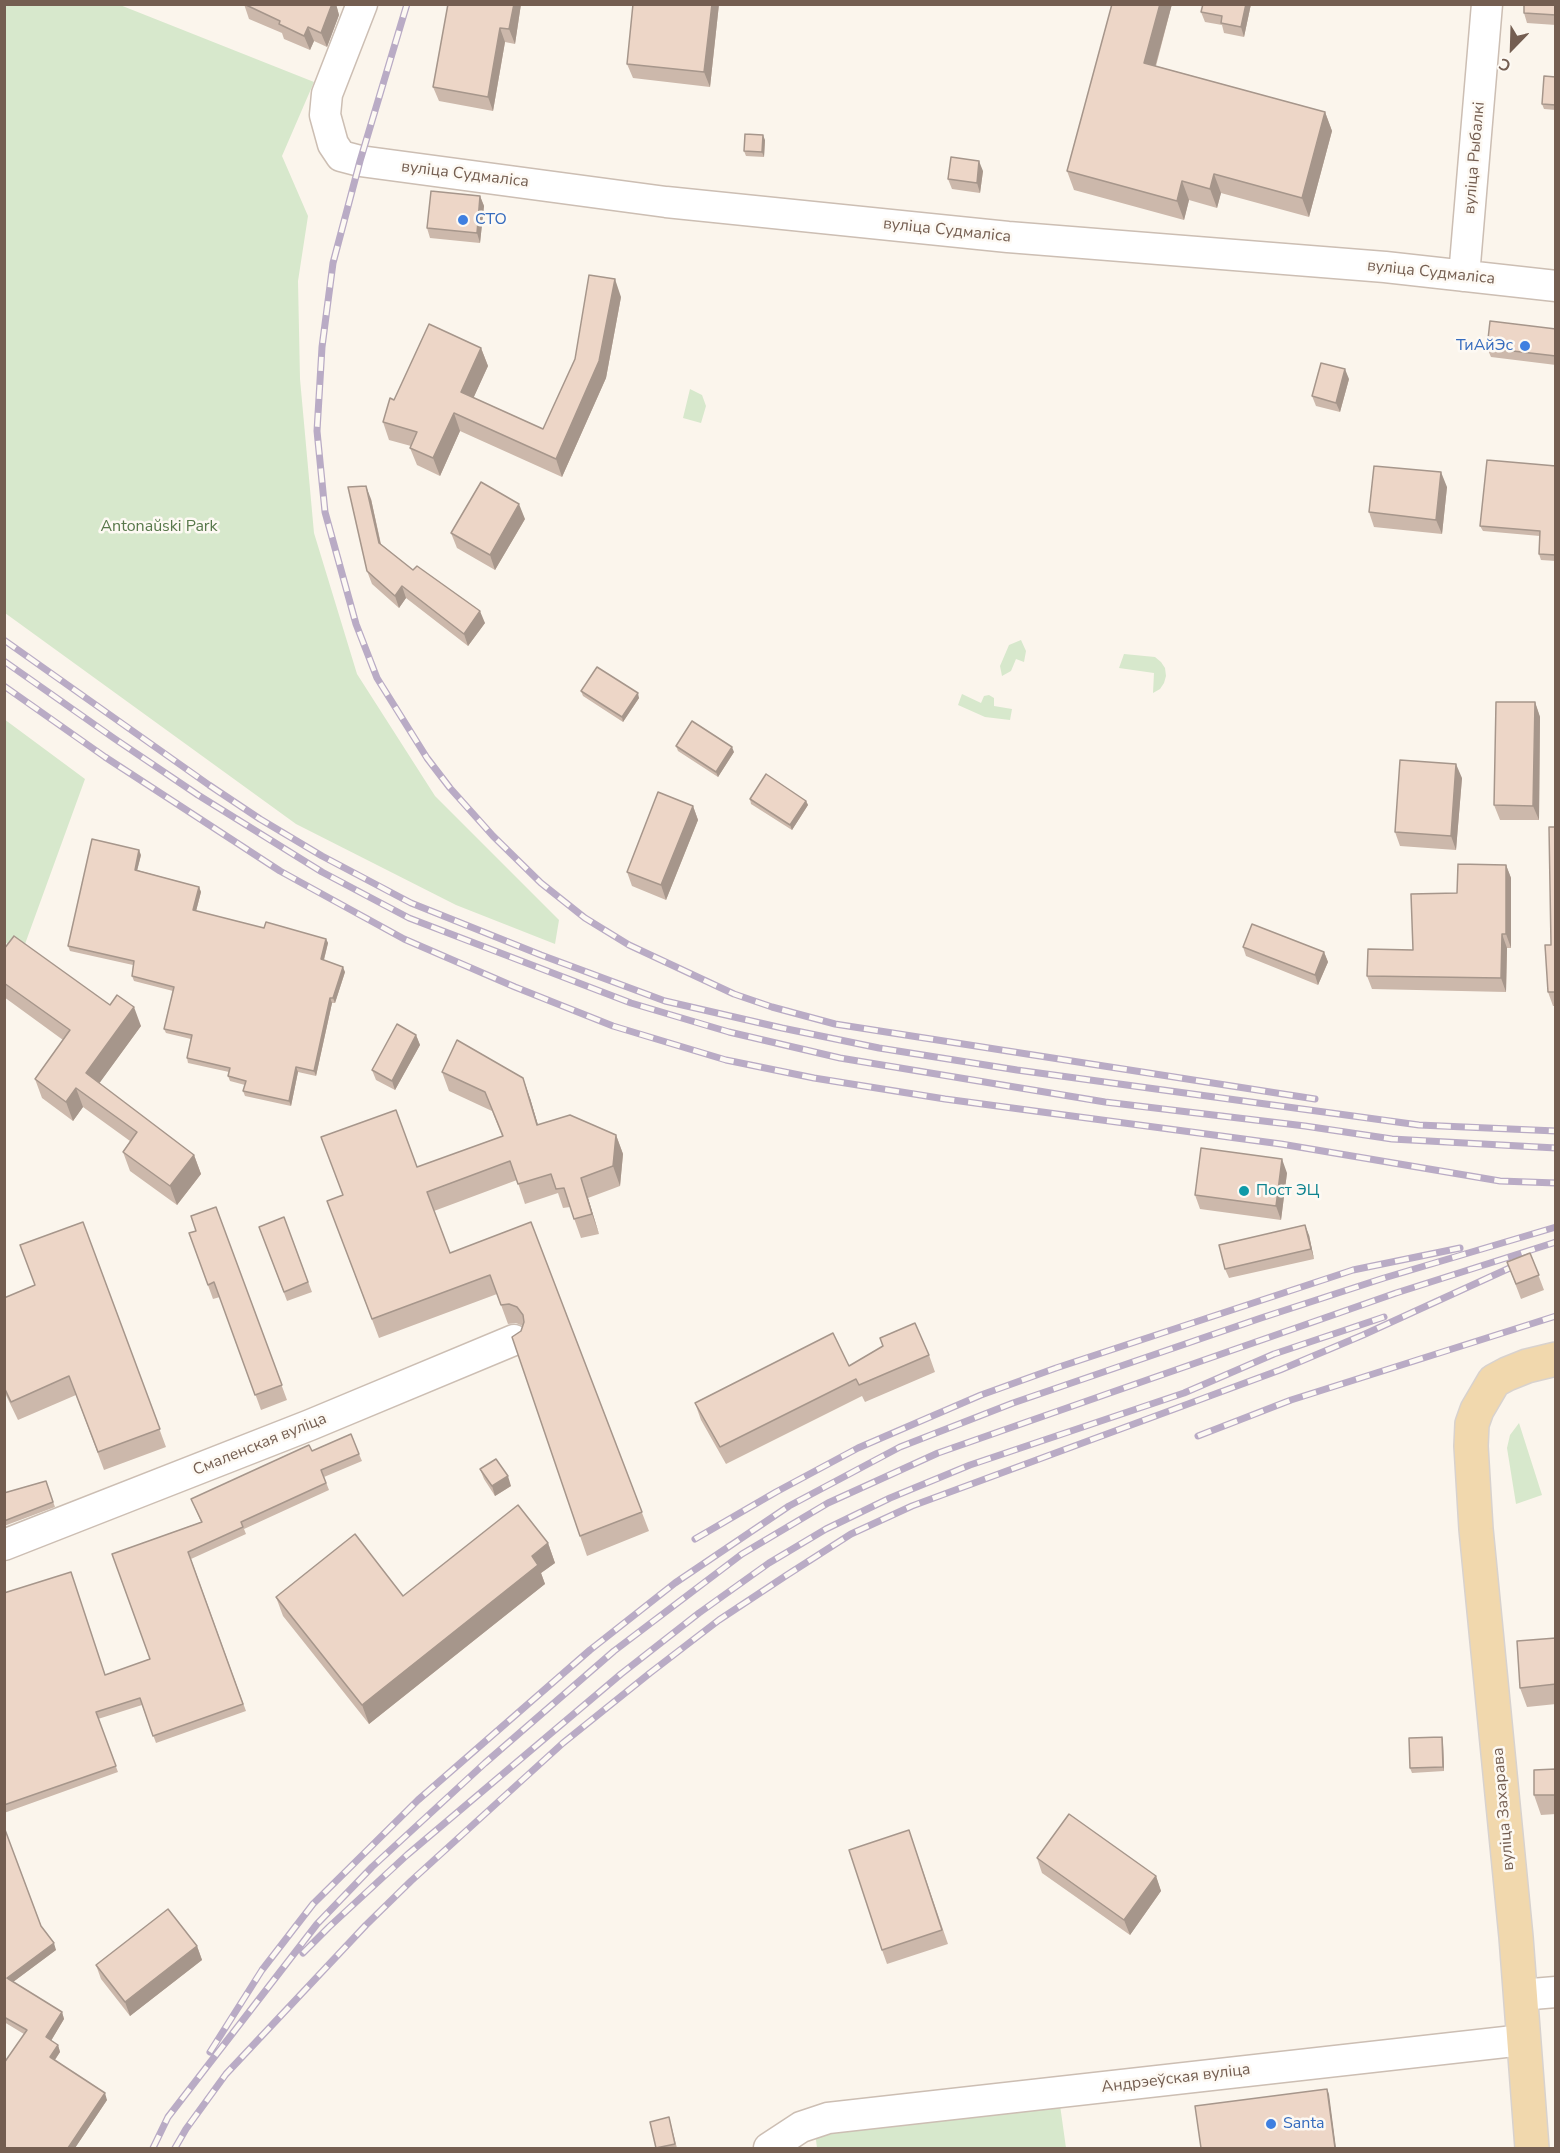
<!DOCTYPE html>
<html>
<head>
<meta charset="utf-8">
<style>
  body { margin:0 }
  #map { position:relative; width:1560px; height:2153px; overflow:hidden; background:#fbf5ec; font-family:"Nunito Sans",sans-serif }
  canvas { display:block }
  .frame { position:absolute; inset:0; border:6px solid #745e51; pointer-events:none }
  .north { position:absolute; left:1482px; top:18px; width:60px; height:60px; -webkit-text-stroke:4px #fdf9f3; paint-order:stroke; rotate:203deg; font-size:16px; font-weight:700; line-height:24px; text-align:center; color:#745e51 }
  .north::after { content:''; display:block; margin:auto; width:21px; height:27px; background:#745e51; clip-path:polygon(50% 0,100% 100%,50% 72%,0 100%) }
</style>
</head>
<body>
<div id="map">
<canvas width="1560" height="2153"></canvas>
<div class="frame"></div>
<div class="north">С</div>
</div>
<script>
const g = document.querySelector('canvas').getContext('2d');
g.lineJoin = 'round';
function fill(path, color) { g.fillStyle = color; g.fill(path, 'evenodd'); }
const shape = rows => new Path2D(rows.map(r => 'M' + r).join(''));
function stroke(path, color, width, dash) { g.strokeStyle = color; g.lineWidth = width; g.lineCap = dash ? 'butt' : 'round'; g.setLineDash(dash || []); g.stroke(path); }
function label(font, color, halo, rows, align = 'center') {
  g.font = font + ' "Nunito Sans",sans-serif'; g.lineWidth = 5; g.setLineDash([]); g.textBaseline = 'middle'; g.strokeStyle = halo; g.fillStyle = color; for (const [text, x, y, turn = 0] of rows) {
    g.save(); g.translate(x, y); g.rotate((+turn || 0) * Math.PI / 180); g.textAlign = isNaN(turn) ? turn : align; if (halo) g.strokeText(text, 0, 0); g.fillText(text, 0, 0); g.restore();
  }
}
const green = shape([
  [5,4,120,5,314,82,282,156,308,216,298,281,300,379,314,533,357,674,435,796,559,920,555,944,456,905,296,824,5,613],
  [690,389,702,395,706,406,701,423,683,418],
  [1021,640,1026,651,1024,662,1016,659,1011,671,1002,676,1000,666,1009,645],
  [1124,654,1155,657,1161,662,1165,668,1166,676,1164,683,1160,689,1153,693,1154,673,1119,668],
  [962,694,981,703,984,696,989,695,994,698,994,706,1012,709,1010,720,985,717,958,705],
  [4,719,85,779,21,955,5,942],
  [1519,1423,1542,1495,1516,1504,1507,1448,1510,1435],
  [1060,2105,1066,2148,817,2148,815,2132]
]);
const minor = shape([
  [362,4,327,94,325,115,333,144,341,156,360,161,666,202,1008,237,1385,267,1556,286],
  [1464,276,1487,4],
  [4,1545,310,1425,514,1340],
  [1520,1995,1556,1992],
  [769,2148,801,2127,828,2118,1523,2040]
]);
const major = shape([
  [1532,2148,1516,1937,1476,1529,1471,1446,1472,1424,1477,1410,1494,1381,1507,1374,1527,1366,1556,1359]
]);
const rail = shape([
  [407,4,360,161,333,263,322,347,317,431,325,512,356,624,377,678,427,758,450,788,493,836,541,883,585,918,629,945,734,994,772,1007,835,1024,1315,1099],
  [4,640,209,785,260,819,322,856,411,903,541,955,665,1001,782,1028,879,1048,1017,1070,1419,1125,1556,1131],
  [4,661,115,739,198,795,322,872,409,918,631,1003,729,1032,840,1058,1105,1102,1305,1126,1392,1139,1556,1148],
  [4,686,105,757,280,871,404,939,515,987,613,1026,726,1060,814,1078,945,1099,1281,1144,1500,1181,1556,1183],
  [1198,1436,1291,1400,1556,1316],
  [695,1539,776,1492,858,1448,981,1395,1056,1368,1353,1270,1460,1248],
  [303,1953,329,1927,407,1855,621,1674,699,1613,769,1563,826,1529,890,1498,970,1465,1184,1393,1274,1354,1384,1317],
  [210,2052,262,1970,313,1904,418,1800,590,1650,675,1583,789,1506,900,1447,1013,1403,1261,1318,1384,1278,1556,1227],
  [153,2148,168,2117,317,1924,372,1867,485,1763,614,1651,742,1554,828,1503,938,1453,1396,1293,1556,1242],
  [175,2148,186,2129,226,2074,366,1925,411,1881,563,1743,650,1673,719,1620,787,1575,851,1534,912,1506,1280,1370,1363,1335,1525,1261]
]);
const wall = shape([
  [244,4,336,4,339,15,327,47,314,41,310,50,284,39,282,33,249,19],
  [448,4,521,4,515,44,505,42,493,111,439,101,433,87],
  [719,4,710,87,633,78,627,64],
  [1112,4,1172,4,1156,66,1325,112,1332,131,1309,217,1221,193,1217,208,1189,200,1184,220,1074,190,1067,171],
  [1251,4,1244,37,1224,33,1222,25,1205,22,1201,12],
  [1556,4,1556,25,1527,23,1524,13],
  [1556,77,1556,110,1544,109,1542,104],
  [765,140,764,157,746,156,744,151],
  [983,171,980,193,952,189,948,179],
  [480,196,484,206,480,243,430,238,427,228],
  [621,297,606,378,562,477,460,431,440,476,417,465,410,448,411,446,389,440,383,422,481,348,488,366,473,398,543,429],
  [1556,329,1556,365,1491,357,1487,348],
  [1349,379,1340,412,1316,406,1312,396],
  [1556,466,1556,561,1541,560,1539,554,1540,536,1483,531,1480,526],
  [1447,487,1442,534,1374,527,1369,512],
  [371,499,381,544,413,570,485,623,468,646,406,598,399,608,372,584,367,571],
  [525,519,495,570,457,548,451,533],
  [581,691,639,698,623,722,583,696],
  [1535,702,1540,717,1539,820,1500,820,1494,805],
  [676,746,734,752,718,777,678,751],
  [1462,778,1456,850,1400,846,1395,832],
  [750,799,806,801,808,805,792,830,751,804],
  [693,806,698,820,666,900,632,886,627,872],
  [1556,827,1556,1006,1553,1006,1548,992,1551,945],
  [141,855,137,870,199,887,201,892,196,911,264,928,326,939,328,943,324,960,345,972,335,1003,332,1003,316,1076,298,1072,291,1106,245,1096,243,1091,245,1085,230,1081,228,1076,229,1072,188,1063,187,1058,191,1039,166,1033,164,1029,173,991,134,981,132,976,133,965,70,951,68,946],
  [1506,865,1511,878,1511,948,1507,948,1506,992,1372,989,1367,976,1413,950,1457,893],
  [1243,947,1324,952,1328,962,1318,985,1246,956],
  [4,949,110,1005,141,1026,99,1083,194,1155,201,1174,177,1205,130,1171,123,1152,130,1141,83,1107,73,1121,42,1098,35,1079,63,1040,4,997],
  [416,1035,420,1045,395,1090,376,1080,372,1070],
  [442,1072,530,1098,538,1125,616,1135,623,1154,620,1186,588,1198,599,1234,581,1238,570,1207,563,1208,558,1193,525,1204,517,1180,434,1211,450,1253,531,1222,649,1531,587,1556,580,1536,521,1331,523,1326,516,1323,508,1324,497,1294,379,1338,327,1201,502,1136,492,1111,449,1091],
  [1287,1173,1281,1220,1200,1209,1195,1195],
  [216,1207,287,1400,261,1410,220,1297,213,1299,189,1233,196,1231],
  [284,1217,312,1292,287,1301,259,1227],
  [83,1222,166,1447,104,1470,76,1395,18,1420,4,1391,4,1298,35,1285],
  [1309,1235,1314,1259,1229,1278,1225,1269],
  [1530,1253,1544,1290,1521,1299,1507,1262],
  [929,1355,935,1372,865,1402,862,1396,726,1464,701,1420,695,1403,849,1366],
  [312,1451,359,1454,362,1461,324,1477,329,1490,244,1529,246,1534,191,1559,246,1711,156,1743,142,1705,98,1719,118,1772,4,1813,4,1593,106,1675,150,1659,112,1554,201,1522,191,1499],
  [480,1469,511,1486,495,1496,484,1479],
  [46,1481,55,1507,4,1526,4,1493],
  [548,1543,555,1563,541,1573,545,1584,369,1724,283,1616,276,1597,403,1596],
  [1556,1638,1556,1704,1527,1707,1520,1688],
  [1442,1737,1443,1742,1444,1771,1412,1773,1410,1768],
  [1556,1769,1556,1814,1541,1815,1534,1795],
  [4,1827,41,1926,56,1950,13,1982,62,2012,64,2019,51,2041,58,2045,60,2052,55,2060,107,2100,75,2148,4,2148,24,2034,4,2022],
  [909,1830,948,1944,887,1964,882,1950],
  [1037,1858,1156,1876,1161,1891,1130,1935,1042,1873],
  [197,1946,202,1960,130,2016,101,1979,96,1965],
  [669,2117,677,2148,656,2148]
]);
const shadedWall = shape([
  [332,4,336,4,339,15,327,47,321,33],
  [514,4,521,4,515,44,509,29],
  [712,4,719,4,710,87,704,72],
  [1160,4,1172,4,1151,82,1144,63],
  [1246,4,1251,4,1244,37,1241,27],
  [308,27,314,41,310,50,304,36],
  [500,28,505,42,493,111,488,97],
  [1325,112,1332,131,1309,217,1302,198],
  [763,135,765,140,764,157,762,152],
  [979,161,983,171,980,193,977,183],
  [1214,174,1221,193,1217,208,1210,189],
  [1182,181,1189,200,1184,220,1177,201],
  [480,196,484,206,480,243,477,233],
  [615,279,621,297,606,378,562,477,556,459],
  [481,348,488,366,468,410,461,392],
  [1345,369,1349,379,1340,412,1336,403],
  [454,413,460,431,440,476,433,458],
  [1441,472,1447,487,1442,534,1436,520],
  [366,486,371,499,383,555,379,543],
  [519,504,525,519,495,570,490,555],
  [402,586,406,598,399,608,395,596],
  [480,611,485,623,468,646,464,634],
  [638,693,639,698,623,722,622,717],
  [1535,702,1540,717,1539,820,1533,806],
  [732,747,734,752,718,777,716,772],
  [1456,764,1462,778,1456,850,1451,836],
  [806,801,808,805,792,830,790,825],
  [693,806,698,820,666,900,661,885],
  [139,850,141,855,136,875,135,870],
  [1506,865,1511,878,1511,948,1506,934],
  [199,887,201,892,195,915,193,910],
  [1502,934,1507,948,1506,992,1501,978],
  [326,939,328,943,323,963,321,959],
  [1324,952,1328,962,1318,985,1315,975],
  [343,967,345,972,335,1003,333,998],
  [330,998,332,1003,316,1076,314,1071],
  [134,1007,141,1026,93,1092,86,1073],
  [416,1035,420,1045,395,1090,392,1081],
  [296,1067,298,1072,291,1106,289,1101],
  [523,1078,530,1098,544,1145,537,1125],
  [76,1088,83,1107,73,1121,66,1102],
  [616,1135,623,1154,620,1186,613,1166],
  [194,1155,201,1174,177,1205,170,1186],
  [1282,1159,1287,1173,1281,1220,1276,1206],
  [581,1178,588,1198,599,1234,592,1214],
  [1305,1225,1309,1235,1314,1259,1311,1249],
  [508,1476,511,1486,495,1496,492,1486],
  [548,1543,555,1563,541,1573,545,1584,369,1724,362,1705,532,1556],
  [1442,1737,1443,1742,1444,1771,1443,1767],
  [1156,1876,1161,1891,1130,1935,1124,1920],
  [54,1943,56,1950,9,1985,7,1978],
  [197,1946,202,1960,130,2016,125,2002],
  [62,2012,64,2019,49,2044,46,2037],
  [58,2045,60,2052,52,2064,50,2057],
  [1327,2089,1329,2094,1336,2148,1335,2148],
  [105,2093,107,2100,75,2148,68,2148]
]);
const building = shape([
  [244,4,332,4,321,33,308,27,304,36,279,24,280,21,244,4],
  [448,4,514,4,509,29,500,28,488,97,433,87,448,4],
  [633,4,712,4,704,72,627,64,633,4],
  [1112,4,1160,4,1144,63,1325,112,1302,198,1214,174,1210,189,1182,181,1177,201,1067,171,1112,4],
  [1203,4,1246,4,1241,27,1221,23,1222,16,1201,12,1203,4],
  [1524,4,1556,4,1556,15,1524,13,1524,4],
  [1544,76,1556,77,1556,105,1542,104,1544,76],
  [745,134,763,135,762,152,744,151,745,134],
  [951,157,979,161,977,183,948,179,951,157],
  [431,191,480,196,477,233,427,228,431,191],
  [589,275,615,279,599,361,556,459,454,413,433,458,410,448,417,432,383,422,390,398,394,400,429,324,481,348,461,392,543,429,575,359,589,275],
  [1490,321,1556,329,1556,356,1487,348,1490,321],
  [1321,363,1345,369,1336,403,1312,396,1321,363],
  [1487,460,1556,466,1556,555,1539,554,1540,531,1480,526,1487,460],
  [1374,466,1441,472,1436,520,1369,512,1374,466],
  [481,482,519,504,490,555,451,533,481,482],
  [366,486,379,543,413,570,417,566,480,611,464,634,402,586,395,596,367,571,348,487,366,486],
  [597,667,638,693,622,717,581,691,597,667],
  [1496,702,1535,702,1533,806,1494,805,1496,702],
  [692,721,732,747,716,772,676,746,692,721],
  [1400,760,1456,764,1451,836,1395,832,1400,760],
  [766,774,806,801,790,825,750,799,766,774],
  [658,792,693,806,661,885,627,872,658,792],
  [1549,827,1556,827,1556,992,1548,992,1545,945,1551,945,1549,827],
  [92,839,139,850,135,870,199,887,193,910,264,928,266,922,326,939,321,959,343,967,333,998,330,998,314,1071,296,1067,289,1101,243,1091,246,1081,228,1076,230,1068,187,1058,192,1035,164,1029,174,987,132,976,134,961,68,946,92,839],
  [1458,864,1506,865,1506,934,1502,934,1501,978,1367,976,1368,949,1413,950,1411,894,1457,893,1458,864],
  [1252,924,1324,952,1315,975,1243,947,1252,924],
  [14,936,110,1005,117,995,134,1007,86,1073,194,1155,170,1186,123,1152,137,1132,76,1088,66,1102,35,1079,70,1030,4,983,4,949,14,936],
  [397,1024,416,1035,392,1081,372,1070,397,1024],
  [457,1040,523,1078,537,1125,570,1115,616,1135,613,1166,581,1178,592,1214,574,1219,564,1188,556,1189,551,1174,518,1184,510,1161,427,1192,450,1253,531,1222,642,1512,580,1536,512,1337,521,1331,524,1322,523,1315,517,1307,509,1304,501,1305,490,1275,372,1319,327,1201,343,1195,321,1137,396,1110,417,1167,503,1136,485,1092,442,1072,457,1040],
  [1201,1148,1282,1159,1276,1206,1195,1195,1201,1148],
  [216,1207,282,1385,255,1395,214,1282,208,1285,189,1233,196,1231,191,1216,216,1207],
  [284,1217,308,1282,284,1292,259,1227,284,1217],
  [83,1222,160,1429,98,1452,69,1376,11,1402,4,1387,4,1298,35,1285,20,1245,83,1222],
  [1305,1225,1311,1249,1225,1269,1219,1245,1305,1225],
  [1530,1253,1539,1275,1516,1284,1507,1262,1530,1253],
  [915,1323,929,1355,859,1385,856,1379,720,1447,695,1403,833,1333,849,1366,883,1346,880,1338,915,1323],
  [351,1434,359,1454,321,1470,326,1483,241,1522,243,1527,188,1552,243,1704,153,1736,140,1698,96,1712,116,1766,4,1805,4,1593,71,1572,105,1675,150,1659,112,1554,202,1522,191,1499,309,1445,312,1451,351,1434],
  [496,1459,508,1476,492,1486,480,1469,496,1459],
  [46,1481,53,1502,4,1521,4,1493,46,1481],
  [518,1505,548,1543,532,1556,538,1565,362,1705,276,1597,355,1534,403,1596,518,1505],
  [1556,1638,1556,1684,1520,1688,1517,1641,1556,1638],
  [1442,1737,1443,1767,1410,1768,1409,1738,1442,1737],
  [1556,1769,1556,1795,1534,1795,1534,1770,1556,1769],
  [1069,1814,1156,1876,1124,1920,1037,1858,1069,1814],
  [4,1827,41,1926,54,1943,7,1978,62,2012,46,2037,58,2045,50,2057,105,2093,68,2148,4,2148,4,2063,27,2030,4,2017,4,1827],
  [909,1830,942,1930,882,1950,849,1850,909,1830],
  [168,1909,197,1946,125,2002,96,1965,168,1909],
  [1327,2089,1335,2148,1201,2148,1195,2106,1327,2089],
  [669,2117,675,2144,656,2148,650,2122,669,2117]
]);
const markers = [
  [463,220,6,"#3f7fe0"],
  [1525,346,6,"#3f7fe0"],
  [1244,1191,6,"#0f9aa8"],
  [1271,2124,6,"#3f7fe0"]
];
const streetNames = [
  ["вуліца Рыбалкі",1475,158,-85],
  ["вуліца Судмаліса",465,175,7],
  ["вуліца Судмаліса",947,231,6],
  ["вуліца Судмаліса",1431,273,6],
  ["Смаленская вуліца",260,1445,-22],
  ["вуліца Захарава",1504,1809,-95],
  ["Андрэеўская вуліца",1176,2079,-7]
];
const shopNames = [
  ["СТО",475,220],
  ["ТиАйЭс",1513,346,"right"],
  ["Santa",1283,2124]
];
const parkNames = [
  ["Antonaŭski Park",159,527]
];
const cultureNames = [
  ["Пост ЭЦ",1256,1191]
];
fill(green, '#d7e8cc');
stroke(minor, '#ccbeb3', 33);
stroke(major, '#d8d2ce', 36);
stroke(minor, '#fff', 30);
stroke(major, '#f1d8ad', 33);
stroke(rail, '#b9abc5', 7);
stroke(rail, '#fdf9f3', 4.5, [14]);
fill(wall, '#ccb8ab');
fill(shadedWall, '#a6968b');
fill(building, '#edd6c7');
stroke(building, '#a6968b', 1.5);
for (const [x, y, r, color] of markers) { const dot = new Path2D(); dot.arc(x, y, r, 0, 2 * Math.PI); g.fillStyle = color; g.fill(dot); stroke(dot, '#fdf9f3', 2); }
label('16px', '#745e51', '#fdf9f3', streetNames);
label('16px', '#366cbe', '#fdf9f3', shopNames, 'left');
label('16px', '#58784b', '#fdf9f3', parkNames);
label('16px', '#0d838f', '#fdf9f3', cultureNames, 'left');
</script>
</body>
</html>
